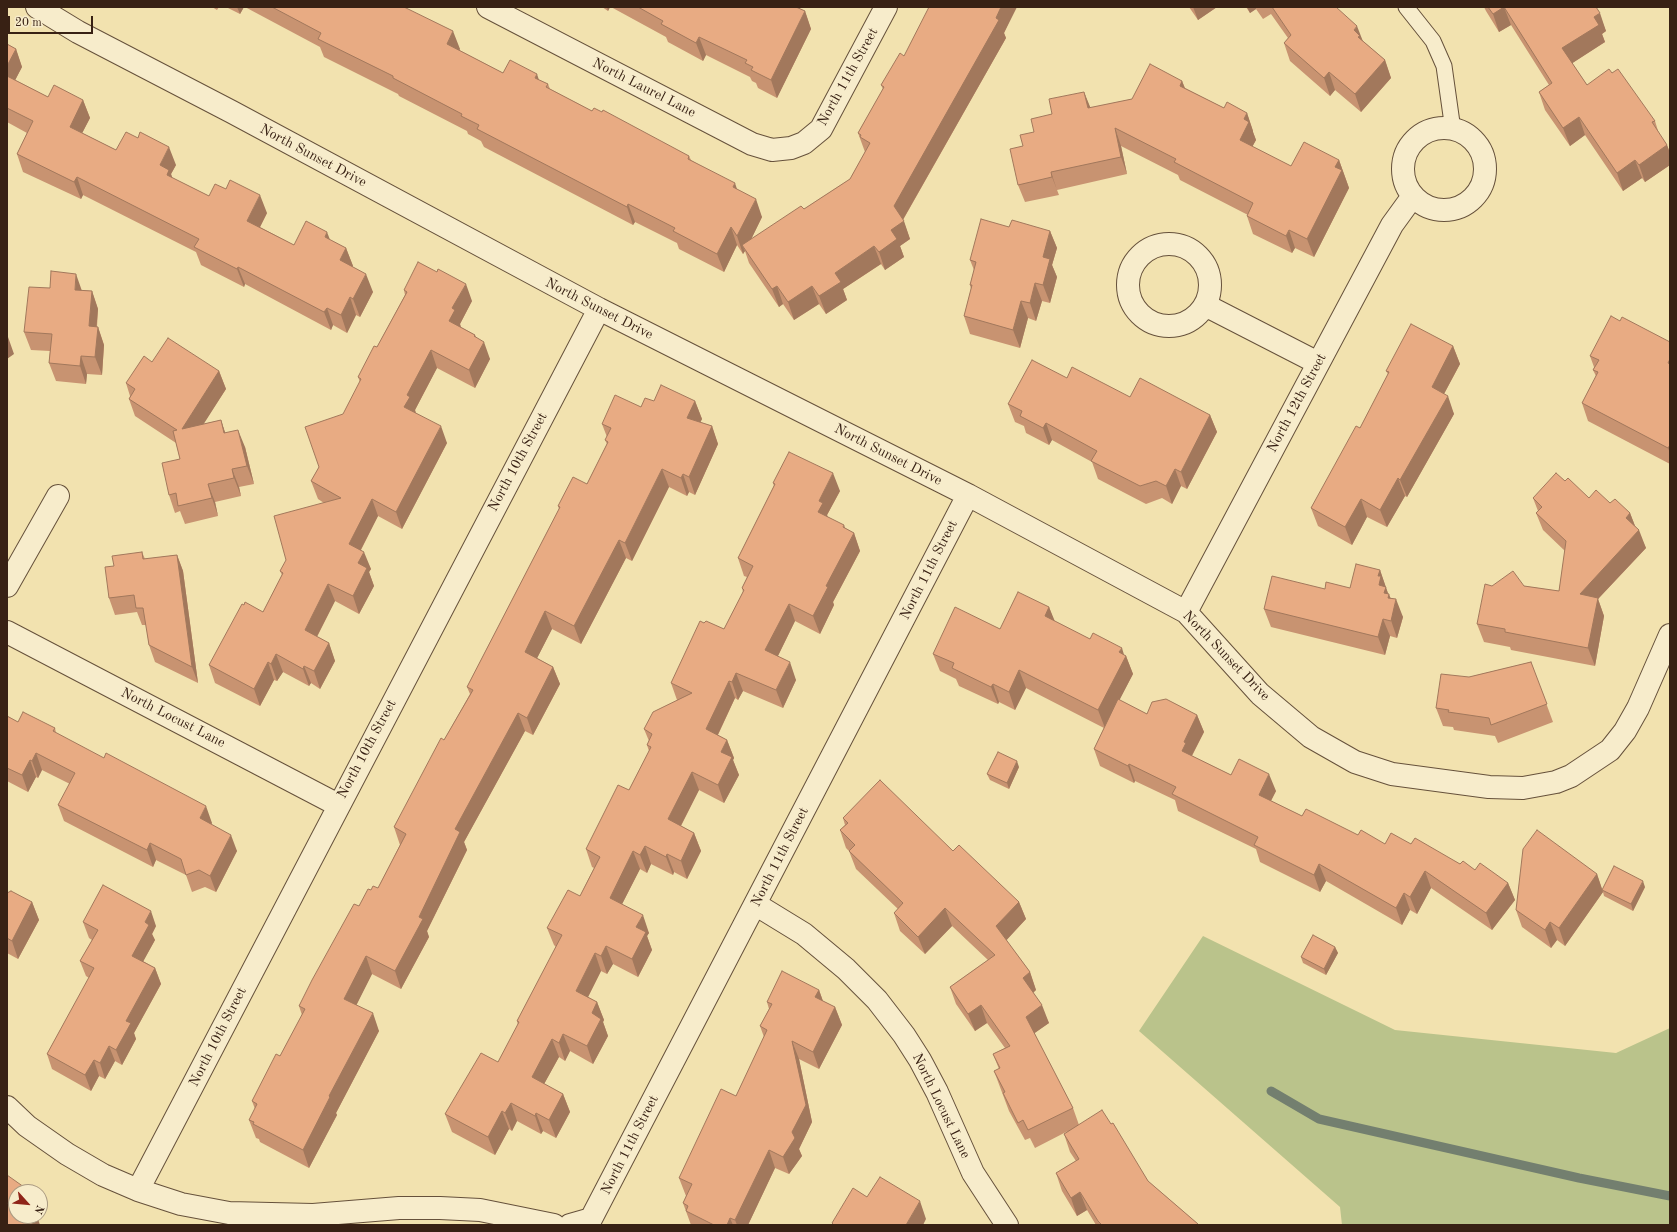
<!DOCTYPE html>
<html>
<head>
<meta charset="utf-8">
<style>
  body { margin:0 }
  #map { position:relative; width:1677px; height:1232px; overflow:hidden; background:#f2e2af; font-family:"Old Standard TT",serif }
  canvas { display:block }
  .frame { position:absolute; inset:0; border:8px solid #382114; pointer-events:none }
  .north { position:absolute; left:8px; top:1184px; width:40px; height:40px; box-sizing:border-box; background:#f7eccb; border:1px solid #ab9b82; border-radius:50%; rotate:117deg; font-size:11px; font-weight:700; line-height:16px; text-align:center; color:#382114 }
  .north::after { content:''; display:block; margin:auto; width:14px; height:18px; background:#8f2418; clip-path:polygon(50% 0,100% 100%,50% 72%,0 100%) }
  .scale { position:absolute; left:8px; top:16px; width:85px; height:18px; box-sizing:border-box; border:2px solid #382114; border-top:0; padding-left:5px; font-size:12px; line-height:14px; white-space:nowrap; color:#382114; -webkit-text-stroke:3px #f7eccb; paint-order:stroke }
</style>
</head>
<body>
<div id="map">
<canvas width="1677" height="1232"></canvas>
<div class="frame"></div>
<div class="north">N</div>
<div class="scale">20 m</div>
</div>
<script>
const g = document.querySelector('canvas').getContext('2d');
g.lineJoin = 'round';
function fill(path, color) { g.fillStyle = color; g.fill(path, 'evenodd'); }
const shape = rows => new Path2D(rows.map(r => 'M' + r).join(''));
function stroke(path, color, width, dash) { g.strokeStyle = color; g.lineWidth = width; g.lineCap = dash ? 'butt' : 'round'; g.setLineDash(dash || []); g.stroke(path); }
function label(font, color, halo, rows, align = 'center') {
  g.font = font + ' "Old Standard TT",serif'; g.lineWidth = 3; g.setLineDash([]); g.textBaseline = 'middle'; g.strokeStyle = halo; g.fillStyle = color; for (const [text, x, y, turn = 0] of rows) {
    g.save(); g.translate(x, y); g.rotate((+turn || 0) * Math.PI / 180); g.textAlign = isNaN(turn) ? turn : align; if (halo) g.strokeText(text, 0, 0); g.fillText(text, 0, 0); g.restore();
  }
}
const green = shape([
  [1203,936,1395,1030,1616,1053,1670,1028,1670,1225,1342,1225,1340,1207,1139,1031]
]);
const stream = shape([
  [1271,1091,1319,1119,1579,1178,1670,1196]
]);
const lane = shape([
  [1406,7,1433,41,1444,66,1453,130]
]);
const street = shape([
  [37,7,78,32,232,112,599,309,968,495,1186,612,1260,694,1311,737,1355,762,1392,774,1489,787,1523,788,1556,782,1571,776,1610,750,1625,731,1638,708,1670,635],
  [488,7,752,144,772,150,791,148,804,143,821,129,886,7],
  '1403 169a41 41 0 1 1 82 0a41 41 0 1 1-82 0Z',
  '1128 285a41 41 0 1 1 82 0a41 41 0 1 1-82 0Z',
  [1205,305,1318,363],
  [7,586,58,496],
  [1186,612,1392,225,1413,196],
  [7,632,338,805],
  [755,904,804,934,846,969,877,1000,904,1035,920,1060,937,1092,973,1173,1007,1225],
  [7,1107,27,1126,67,1154,103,1175,138,1190,181,1204,229,1213,313,1215,399,1208,440,1208,480,1210,554,1225],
  [138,1190,599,309],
  [591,1219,968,495],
  [570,1225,591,1219]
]);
const wall = shape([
  [212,7,219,7,217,10],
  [226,7,244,7,240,14],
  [245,7,404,7,460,49,459,50,503,73,539,80,548,84,550,89,592,111,689,156,691,160,737,189,762,217,751,239,804,209,850,179,865,152,858,133,883,89,881,85,904,56,1012,15,1004,33,1006,38,903,220,910,239,900,246,904,257,885,270,881,264,843,289,847,300,826,314,819,304,794,320,783,304,779,307,749,263,745,251,743,254,737,245,724,272,679,249,677,243,635,222,633,225,484,147,481,141,468,134,467,131,399,96,398,94,324,57,320,47],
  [602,7,610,7,608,11],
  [611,7,796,7,805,11,811,29,777,98,758,88,756,83,752,81,750,77,706,55,703,61,668,42,666,37],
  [1189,7,1217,7,1198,20],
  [1246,7,1336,7,1363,41,1385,60,1391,78,1361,112,1335,90,1330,96,1290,61,1284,43,1288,38,1271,14,1263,19,1256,9,1250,13],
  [1484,7,1596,7,1606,31,1602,34,1605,42,1572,63,1587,85,1612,73,1655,121,1659,134,1667,145,1670,153,1670,165,1645,182,1642,178,1623,191,1585,135,1570,146,1545,110,1539,92,1549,85,1511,25,1499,32,1486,11],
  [7,44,16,49,22,67,15,80,48,97,83,100,90,118,82,133,116,150,176,165,171,174,172,178,209,196,267,213,260,227,294,245,330,240,346,248,353,266,352,267,373,292,360,317,356,315,347,333,333,325,331,330,245,284,244,287,201,265,196,252,83,195,81,199,23,172,17,154,27,133,7,122],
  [1182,81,1185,88,1224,108,1247,113,1253,131,1253,132,1256,140,1252,147,1291,166,1339,160,1349,188,1314,257,1295,248,1292,253,1253,234,1247,216,1248,215,1180,180,1178,175,1121,146,1127,174,1057,190,1059,195,1025,202,1018,185,1023,146,1034,132,1052,114,1084,92,1090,108,1132,99],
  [1009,227,1050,231,1057,248,1052,265,1057,277,1050,303,1042,301,1036,321,1028,318,1020,348,970,334,964,316,971,289,970,285,974,270,970,260],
  [50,288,92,291,98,309,97,327,98,327,104,345,102,375,87,374,86,384,56,381,49,363,50,351,31,350,24,332],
  [404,290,472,301,460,324,461,327,475,335,476,338,490,359,475,388,437,368,415,410,416,413,447,443,402,529,378,516,361,550,371,569,369,572,374,586,359,614,335,601,317,637,329,643,335,661,320,689,311,683,309,686,283,672,277,681,274,680,260,706,215,683,209,665,263,612,282,575,280,571,324,503,318,499,311,481,319,467,360,382,358,377,377,347,405,295],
  [1670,342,1670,464,1588,421,1582,403,1596,376,1593,370,1594,367,1590,356],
  [1453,346,1460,364,1444,394,1454,414,1407,497,1405,496,1387,527,1367,517,1352,545,1318,526,1311,508,1360,428,1388,374,1386,371],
  [152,362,219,371,226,389,203,424,221,420,225,433,245,447,254,484,239,487,241,496,215,502,218,516,185,524,180,511,175,513,169,495,180,459,176,443,135,416,129,399,130,396,126,383],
  [1067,378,1130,397,1210,415,1217,432,1187,489,1181,486,1172,504,1162,498,1146,504,1098,479,1092,462,1052,440,1049,445,1026,433,1024,426,1015,422,1008,404],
  [654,401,695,401,702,419,700,422,712,426,718,444,695,495,689,492,687,496,669,487,632,561,626,558,581,644,552,629,537,658,553,667,560,684,533,735,525,731,464,842,467,850,427,931,429,937,401,989,372,974,356,1005,379,1031,336,1113,337,1115,309,1168,260,1142,259,1139,256,1138,249,1120,255,1109,252,1101,280,1056,302,1015,299,1006,359,906,371,890,378,888,400,845,394,827,444,740,470,694,467,687,559,509,558,506,587,484,607,444,605,440,607,437,602,424],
  [1565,481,1589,498,1610,503,1630,513,1635,526,1646,548,1598,599,1604,616,1595,666,1511,650,1510,647,1484,642,1477,624,1492,586,1524,586,1559,591,1565,551,1543,530,1536,513,1538,511,1533,498],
  [773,483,840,491,827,515,828,517,845,528,854,533,860,551,833,602,834,605,820,634,795,621,778,656,796,680,783,708,743,691,738,700,735,698,718,735,727,740,734,758,733,760,739,775,724,803,699,790,681,826,694,833,701,851,687,879,674,872,673,875,651,864,647,873,640,869,622,904,649,933,647,936,652,950,638,977,613,964,607,974,601,971,588,997,597,1002,604,1020,603,1022,608,1036,593,1064,570,1051,565,1061,559,1057,544,1084,563,1094,570,1112,556,1138,543,1131,541,1134,517,1121,512,1131,509,1129,495,1155,452,1132,445,1114,498,1062,518,1025,517,1021,556,947,554,945,547,928,580,896,594,868,592,867,586,849,629,790,649,751,647,745,649,741,644,729,677,700,671,683,704,623,724,629,743,592,742,588,747,577,744,576,738,558,774,486],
  [142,552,145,559,177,555,183,571,198,683,155,662,149,645,146,625,142,625,137,612,115,615,109,598,114,566],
  [1380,570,1388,594,1403,617,1397,638,1390,636,1385,655,1271,627,1264,609,1325,589,1350,588],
  [1049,607,1054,621,1090,639,1126,656,1133,674,1119,700,1147,714,1197,715,1204,732,1192,756,1231,775,1276,791,1271,801,1302,816,1385,844,1411,844,1508,883,1515,900,1492,930,1431,888,1417,914,1410,910,1402,925,1326,881,1320,892,1260,862,1256,849,1178,811,1175,800,1135,781,1134,783,1100,766,1094,749,1104,728,1026,688,1015,710,999,702,998,704,959,686,956,679,940,671,933,654,1000,629],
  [1531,662,1553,722,1498,743,1495,736,1454,730,1453,727,1443,726,1436,708,1469,677],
  [7,716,18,722,55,728,56,733,212,823,211,824,237,851,216,892,205,887,192,892,186,875,156,860,153,867,64,821,58,805,70,784,42,770,38,778,36,777,28,792,7,781],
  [1019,767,1009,789,990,780,987,774],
  [843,818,953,851,1019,902,1026,919,1006,940,1030,972,1036,990,1033,992,1049,1023,1034,1033,1073,1108,1079,1125,1111,1124,1148,1181,1198,1224,1198,1225,1096,1225,1087,1210,1077,1216,1062,1191,1056,1173,1076,1161,1070,1152,1064,1134,1068,1131,1035,1148,1030,1138,1025,1140,1009,1111,994,1071,999,1069,993,1054,1005,1048,987,1023,975,1031,956,1004,950,987,988,960,952,926,925,954,900,931,894,913,898,909,856,869,849,851,846,848,840,830,845,825],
  [1597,874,1602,889,1645,887,1633,911,1604,896,1603,892,1565,946,1557,940,1551,948,1522,927,1516,910],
  [7,893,32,902,39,920,18,959,7,953],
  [83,922,156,926,152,934,155,940,143,961,155,968,161,984,134,1033,136,1039,122,1065,115,1061,105,1079,99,1076,91,1091,52,1069,47,1054,89,978,86,976,80,961,92,940,89,938],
  [1335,947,1338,953,1326,975,1303,963,1301,957],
  [819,990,823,1001,835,1007,842,1025,819,1069,799,1059,812,1122,799,1149,802,1156,789,1174,775,1168,748,1225,691,1225,683,1203,686,1196,679,1178,736,1096,764,1037,760,1026,769,1009,767,1002]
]);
const shadedWall = shape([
  [237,7,244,7,240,14],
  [607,7,610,7,608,11],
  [1001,7,1017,7,1004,33,1006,38,901,223,904,221,910,239,900,246,904,257,885,270,879,252,891,230,894,206],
  [1193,7,1217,7,1198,20],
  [1247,7,1256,7,1256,9,1250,13],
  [1504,7,1511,25,1499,32,1493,14],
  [805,11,811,29,777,98,771,80],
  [1600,13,1606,31,1602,34,1605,42,1568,66,1562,48,1594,17],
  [1357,26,1364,44,1367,53,1354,30],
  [453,31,460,49,453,62,447,44],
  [699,37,706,55,703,61,696,43],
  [16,49,22,67,9,92,7,85,7,66],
  [1385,60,1391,78,1361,112,1355,94],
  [1329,72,1335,90,1330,96,1324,78],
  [537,74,543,92,535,78],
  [1182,81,1189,99,1180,86],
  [1084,92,1091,109,1088,108],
  [83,100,90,118,76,145,70,127],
  [1247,113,1253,131,1253,132,1256,140,1246,158,1240,140,1244,119],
  [1579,117,1585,135,1570,146,1563,128],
  [1115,128,1121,146,1127,174,1121,157],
  [1667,145,1670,153,1670,165,1645,182,1639,165],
  [169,147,176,165,171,174,176,188,160,165],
  [1339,160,1349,188,1314,257,1307,239,1335,167],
  [1635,160,1642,178,1623,191,1617,173],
  [1051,172,1057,190,1059,195,1052,177],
  [77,177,83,195,81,199,74,182],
  [735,183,741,201,733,187],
  [260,195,267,213,254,239,247,221],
  [756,199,762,217,746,250,742,245,745,251,743,254,737,236],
  [628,204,635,222,633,225,627,207],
  [731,227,737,245,724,272,717,254],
  [1289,230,1295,248,1292,253,1286,236],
  [1050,231,1057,248,1052,265,1057,277,1050,303,1043,285,1043,257],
  [327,232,334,250,325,237],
  [874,246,881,264,843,289,847,300,826,314,819,296,835,273],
  [346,248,353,266,346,278,340,260],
  [238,267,245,284,244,287,237,269],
  [76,274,82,291,75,290],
  [366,274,373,292,360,317,353,299],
  [1035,283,1042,301,1036,321,1030,303],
  [466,284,472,301,460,324,461,328,449,321,452,308],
  [777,286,783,304,779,307,772,289],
  [812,286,819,304,794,320,788,302],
  [92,291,98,309,95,344,89,326],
  [350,297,356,315,347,333,341,315],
  [1021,301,1028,318,1020,348,1013,330],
  [327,308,333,325,331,330,324,312],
  [98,327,104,345,102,375,95,357],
  [475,335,480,349,484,342,490,359,475,388,469,370,474,336],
  [7,337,8,337,14,354,7,359],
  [1453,346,1460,364,1438,405,1432,387],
  [431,350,437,368,415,410,416,414,404,407,407,395],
  [81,356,87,374,86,384,80,366],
  [219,371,226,389,189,447,182,429],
  [1448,396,1454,414,1407,497,1400,480],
  [695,401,702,419,694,436,687,418],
  [1210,415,1217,432,1187,489,1181,472],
  [221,420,227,438,224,433],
  [1046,423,1052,440,1049,445,1043,428],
  [441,426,447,443,402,529,396,512],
  [712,426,718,444,695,495,689,477],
  [238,430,245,447,254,484,247,466],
  [1670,445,1670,453,1668,448],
  [232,469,239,487,241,496,234,478],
  [662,469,669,487,632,561,625,543],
  [1175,469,1181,486,1172,504,1166,486],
  [833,473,840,491,827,515,829,521,818,512,819,501],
  [683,474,689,492,687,496,681,478],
  [1398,478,1405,496,1387,527,1380,510],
  [208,484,215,502,218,516,212,498],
  [372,499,378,516,355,561,349,544],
  [1361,499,1367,517,1352,545,1345,527],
  [1630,513,1637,531,1626,518],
  [844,525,850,541,854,533,860,551,833,602,834,605,820,634,813,616,826,586],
  [1639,530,1646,548,1598,599,1604,616,1595,666,1588,648,1580,594],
  [619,540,626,558,581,644,574,626],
  [364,552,371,569,369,572,374,586,359,614,353,596,358,563],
  [177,555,183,571,198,683,192,667],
  [1380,570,1389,596,1389,594,1394,608,1396,599,1403,617,1397,638,1379,585,1378,576],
  [328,584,335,601,311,648,305,630],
  [789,604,795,621,772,668,765,650],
  [1049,607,1056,624,1045,616],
  [545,611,552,629,531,670,525,652],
  [1383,619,1390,636,1385,655,1378,637],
  [329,643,335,661,320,689,314,671],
  [1122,648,1125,658,1126,656,1133,674,1105,728,1098,710,1119,652],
  [276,654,283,672,277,681,271,664],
  [268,662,274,680,260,706,254,689],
  [790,662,796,680,783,708,776,690],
  [304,666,311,683,309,686,303,669],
  [553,667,560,684,533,735,527,718],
  [1019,670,1026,688,1015,710,1009,692],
  [736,673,743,691,738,700,732,682],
  [729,681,735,698,712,747,706,729],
  [993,684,999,702,998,704,991,687],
  [518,713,525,731,464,842,467,850,427,931,429,937,401,989,395,971,419,917,455,829],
  [1197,715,1204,732,1191,757,1182,751,1184,742],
  [727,740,734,758,733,760,739,775,724,803,718,785,721,752],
  [36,753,42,770,38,778,32,761],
  [30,760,36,777,28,792,22,775],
  [1017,761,1019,767,1009,789,1007,783],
  [1129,764,1135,781,1134,783,1128,766],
  [692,772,699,790,675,837,668,819],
  [1269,774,1276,791,1265,812,1259,795],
  [206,806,212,823,206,835,200,818],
  [694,833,701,851,687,879,681,861],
  [231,835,237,851,216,892,210,876],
  [150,843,156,860,153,867,147,850],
  [645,846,651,864,647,873,640,855],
  [633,851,640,869,616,916,610,898],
  [667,854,674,872,673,875,666,857],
  [1319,864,1326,881,1320,892,1314,875],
  [1425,871,1431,888,1417,914,1410,897],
  [1597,874,1603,892,1565,946,1559,928],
  [1643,881,1645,887,1633,911,1631,904],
  [1508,883,1515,900,1492,930,1486,913],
  [1404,893,1410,910,1402,925,1396,908],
  [32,902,39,920,18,959,12,941],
  [1019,902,1026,919,1003,944,996,926],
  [945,908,952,926,925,954,918,937],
  [151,911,156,926,152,934,155,940,138,971,132,956,145,922],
  [643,915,649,933,647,936,652,950,638,977,632,959,636,927],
  [1550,922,1557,940,1551,948,1545,930],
  [606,946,613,964,607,974,601,956],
  [1335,947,1338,953,1326,975,1324,969],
  [595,953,601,971,582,1009,576,991],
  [366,956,372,974,351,1016,344,999],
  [155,968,161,984,134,1033,136,1039,122,1065,116,1050,126,1021],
  [1030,972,1036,990,1030,996,1023,978],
  [819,990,825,1007,815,997],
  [597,1002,604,1020,603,1022,608,1036,593,1064,587,1046,592,1013],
  [981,1005,987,1023,975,1031,968,1014],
  [1042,1005,1049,1023,1032,1035,1026,1017],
  [835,1007,842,1025,819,1069,813,1052],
  [373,1013,379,1031,336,1113,337,1115,309,1168,303,1150,329,1096],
  [563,1034,570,1051,565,1061,559,1043],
  [552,1039,559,1057,538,1095,532,1077],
  [792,1041,799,1059,812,1122,799,1149,802,1156,789,1174,783,1157,792,1132],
  [109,1046,115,1061,105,1079,100,1063],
  [94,1060,99,1076,91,1091,85,1075],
  [563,1094,570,1112,556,1138,549,1120],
  [511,1103,517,1121,512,1131,505,1113],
  [502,1111,509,1129,495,1155,488,1137],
  [536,1113,543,1131,541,1134,535,1116],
  [769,1150,775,1168,748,1225,737,1225,735,1220],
  [1080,1192,1087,1210,1077,1216,1071,1198],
  [920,1201,926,1219,923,1225,906,1225],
  [37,1216,40,1225,31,1225],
  [730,1218,733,1225,727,1225]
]);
const building = shape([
  [272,7,404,7,453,31,447,44,503,73,510,60,537,74,535,78,548,84,546,87,592,111,594,108,602,112,603,110,689,156,688,159,735,183,733,187,756,199,737,236,731,227,717,254,673,231,675,228,628,204,627,207,477,129,479,125,461,116,462,114,393,78,393,76,318,39,321,33,272,7],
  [638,7,796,7,805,11,771,80,751,70,753,67,745,63,747,60,699,37,696,43,661,24,663,21,638,7],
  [929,7,1001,7,996,18,999,20,894,206,904,221,891,230,897,239,879,252,874,246,835,273,841,282,819,296,812,286,788,302,777,286,772,289,742,245,801,206,804,209,850,179,870,143,860,137,861,135,858,133,884,87,881,85,900,53,904,56,929,7],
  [1272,7,1336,7,1357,26,1354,30,1360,36,1358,37,1385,60,1355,94,1329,72,1324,78,1284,43,1291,35,1272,7],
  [1488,7,1504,7,1493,14,1488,7],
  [1504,7,1596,7,1600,13,1594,17,1599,25,1562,48,1587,85,1609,69,1612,73,1618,69,1655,121,1652,122,1667,145,1639,165,1635,160,1617,173,1579,117,1563,128,1539,92,1552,83,1504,7],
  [7,44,16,49,7,66,7,44],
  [1150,64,1182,81,1180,86,1224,108,1227,102,1247,113,1244,119,1249,122,1240,140,1291,166,1304,142,1339,160,1335,167,1342,170,1307,239,1289,230,1286,236,1247,216,1253,203,1174,162,1176,159,1115,128,1121,157,1051,172,1052,177,1018,185,1010,149,1023,146,1020,135,1034,132,1031,119,1052,114,1049,99,1084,92,1088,108,1132,99,1150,64],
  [7,76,48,97,54,85,83,100,70,127,116,150,126,132,138,138,140,132,169,147,160,165,169,170,167,175,209,196,215,184,226,189,230,180,260,195,247,221,294,245,306,221,327,232,325,237,346,248,340,260,366,274,353,299,350,297,341,315,327,308,324,312,238,267,237,269,194,247,199,239,77,177,74,182,17,154,33,121,7,108,7,76],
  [981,219,1009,227,1012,220,1050,231,1043,257,1050,259,1043,285,1035,283,1030,303,1021,301,1013,330,964,316,972,285,970,285,976,262,970,260,981,219],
  [418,262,437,272,438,269,466,284,452,308,455,310,449,321,475,335,474,336,484,342,469,370,431,350,407,395,410,397,404,407,441,426,396,512,372,499,349,544,364,552,358,563,367,568,353,596,328,584,305,630,329,643,314,671,304,666,303,669,276,654,271,664,268,662,254,689,209,665,242,604,244,605,245,602,263,612,283,573,280,571,286,560,274,516,341,498,311,481,319,467,305,427,343,414,361,379,358,377,374,346,377,347,407,292,404,290,418,262],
  [51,271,76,274,75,290,92,291,89,326,98,327,95,357,81,356,80,366,49,363,52,334,24,332,29,287,50,288,51,271],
  [1611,316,1620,321,1622,317,1670,342,1670,359,1668,363,1670,364,1670,445,1668,448,1582,403,1598,372,1593,370,1599,360,1590,356,1611,316],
  [1411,324,1453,346,1432,387,1448,396,1400,480,1398,478,1380,510,1361,499,1345,527,1311,508,1356,426,1360,428,1389,372,1386,371,1411,324],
  [168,338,219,371,182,429,221,420,224,433,238,430,247,466,232,469,234,478,208,484,212,498,178,506,176,493,169,495,162,463,180,459,173,431,177,430,129,399,135,389,126,383,144,356,152,362,168,338],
  [1032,360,1067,378,1072,367,1130,397,1140,378,1210,415,1181,472,1175,469,1166,486,1156,481,1140,486,1091,461,1097,451,1046,423,1043,428,1020,416,1022,411,1008,404,1032,360],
  [661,385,695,401,687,418,712,426,689,477,683,474,681,478,662,469,625,543,619,540,574,626,545,611,525,652,553,667,527,718,518,713,455,829,460,832,419,917,423,919,395,971,366,956,344,999,373,1013,329,1096,330,1097,303,1150,253,1124,254,1122,249,1120,257,1104,252,1101,276,1054,280,1056,305,1009,299,1006,312,980,354,904,359,906,368,889,371,890,373,886,378,888,406,834,394,827,441,738,444,740,473,690,467,687,560,507,558,506,573,477,587,484,608,442,605,440,611,428,602,424,615,395,641,407,645,398,654,401,661,385],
  [789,452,833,473,819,501,823,503,818,512,844,525,843,527,854,533,826,586,828,587,813,616,789,604,765,650,790,662,776,690,736,673,732,682,729,681,706,729,727,740,721,752,732,757,718,785,692,772,668,819,694,833,681,861,667,854,666,857,645,846,640,855,633,851,610,898,643,915,636,927,646,932,632,959,606,946,601,956,595,953,576,991,597,1002,592,1013,601,1019,587,1046,563,1034,559,1043,552,1039,532,1077,563,1094,549,1120,536,1113,535,1116,511,1103,505,1113,502,1111,488,1137,445,1114,481,1053,498,1062,519,1022,517,1021,562,935,547,928,568,890,580,896,600,857,586,849,618,785,629,790,651,747,647,745,652,734,644,729,653,712,692,693,671,683,700,621,704,623,706,621,724,629,744,590,742,588,753,566,738,558,775,484,773,483,789,452],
  [1556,473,1565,481,1568,478,1589,498,1596,490,1610,503,1615,499,1630,513,1626,518,1639,530,1580,594,1598,598,1588,648,1505,632,1505,629,1477,624,1485,584,1492,586,1513,571,1524,586,1559,591,1566,541,1536,513,1542,507,1533,498,1556,473],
  [142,552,143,559,177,555,192,667,149,645,143,608,136,608,134,595,109,598,105,567,114,566,112,556,142,552],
  [1356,564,1380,570,1378,576,1381,576,1379,585,1386,587,1384,593,1389,594,1388,598,1396,599,1391,621,1383,619,1378,637,1264,609,1272,576,1325,589,1326,582,1350,588,1356,564],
  [1018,592,1049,607,1045,616,1090,639,1093,633,1122,648,1119,652,1126,656,1098,710,1019,670,1009,692,993,684,991,687,952,668,954,663,933,654,955,607,1000,629,1018,592],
  [1531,662,1547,704,1491,725,1489,718,1448,712,1449,710,1436,708,1441,674,1469,677,1531,662],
  [1118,699,1147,714,1152,702,1166,699,1197,715,1184,742,1186,743,1182,751,1231,775,1239,759,1269,774,1259,795,1302,816,1306,809,1358,835,1361,830,1385,844,1391,833,1411,844,1415,838,1460,864,1463,861,1475,870,1480,863,1508,883,1486,913,1425,871,1410,897,1404,893,1396,908,1319,864,1314,875,1254,845,1258,837,1172,794,1176,787,1129,764,1128,766,1094,749,1118,699],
  [23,712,55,728,53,731,104,758,106,753,206,806,200,818,231,835,210,876,199,870,186,875,181,859,150,843,147,850,58,805,75,773,36,753,32,761,30,760,22,775,7,768,7,716,18,722,23,712],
  [998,752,1017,761,1007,783,987,774,998,752],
  [880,780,953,851,959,845,1019,902,996,926,1030,972,1023,978,1042,1005,1026,1017,1073,1108,1028,1130,1023,1120,1018,1123,1003,1093,1005,1092,994,1071,1000,1068,993,1054,1010,1046,981,1005,968,1014,950,987,995,955,945,908,918,937,894,913,903,903,849,851,855,845,840,830,848,823,843,818,880,780],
  [1537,830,1597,874,1559,928,1550,922,1545,930,1516,910,1523,849,1537,830],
  [1614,866,1643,881,1631,904,1602,890,1614,866],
  [103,885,151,911,145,922,149,925,132,956,155,968,126,1021,131,1023,116,1050,109,1046,100,1063,94,1060,85,1075,47,1054,94,968,80,961,98,930,83,922,103,885],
  [11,891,32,902,12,941,7,938,7,893,11,891],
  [1313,935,1335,947,1324,969,1301,957,1313,935],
  [782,971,819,990,815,997,835,1007,813,1052,792,1041,806,1105,792,1132,795,1138,783,1157,769,1150,735,1220,730,1218,727,1225,714,1225,686,1211,688,1206,683,1203,692,1184,679,1178,721,1089,736,1096,767,1030,760,1026,772,1004,767,1002,782,971],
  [1102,1110,1111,1124,1113,1123,1148,1181,1198,1224,1197,1225,1102,1225,1098,1221,1080,1192,1071,1198,1056,1173,1079,1159,1064,1134,1102,1110],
  [7,1175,31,1192,16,1192,16,1216,37,1216,31,1225,7,1225,7,1175],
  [880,1177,920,1201,906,1225,834,1225,832,1223,853,1188,867,1197,880,1177]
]);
const streetNames = [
  ["North 11th Street",848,77,-61],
  ["North Laurel Lane",644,88,27],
  ["North Sunset Drive",313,156,28],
  ["North Sunset Drive",599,309,27],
  ["North 12th Street",1297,403,-62],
  ["North Sunset Drive",888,455,27],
  ["North 10th Street",518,462,-62],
  ["North 11th Street",929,570,-63],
  ["North Sunset Drive",1226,656,46],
  ["North Locust Lane",173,718,27],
  ["North 10th Street",367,749,-62],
  ["North 11th Street",780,857,-63],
  ["North 10th Street",218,1037,-63],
  ["North Locust Lane",941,1106,64],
  ["North 11th Street",630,1145,-63]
];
fill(green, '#bac38b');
stroke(stream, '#737f6f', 9);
stroke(lane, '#66513b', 17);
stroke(street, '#66513b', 24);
stroke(lane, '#f7eccb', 15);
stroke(street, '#f7eccb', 22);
fill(wall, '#c89371');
fill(shadedWall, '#a2785c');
fill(building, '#e8ab83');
stroke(building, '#a2785c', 1);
label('14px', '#382114', '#f7eccb', streetNames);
</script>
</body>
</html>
